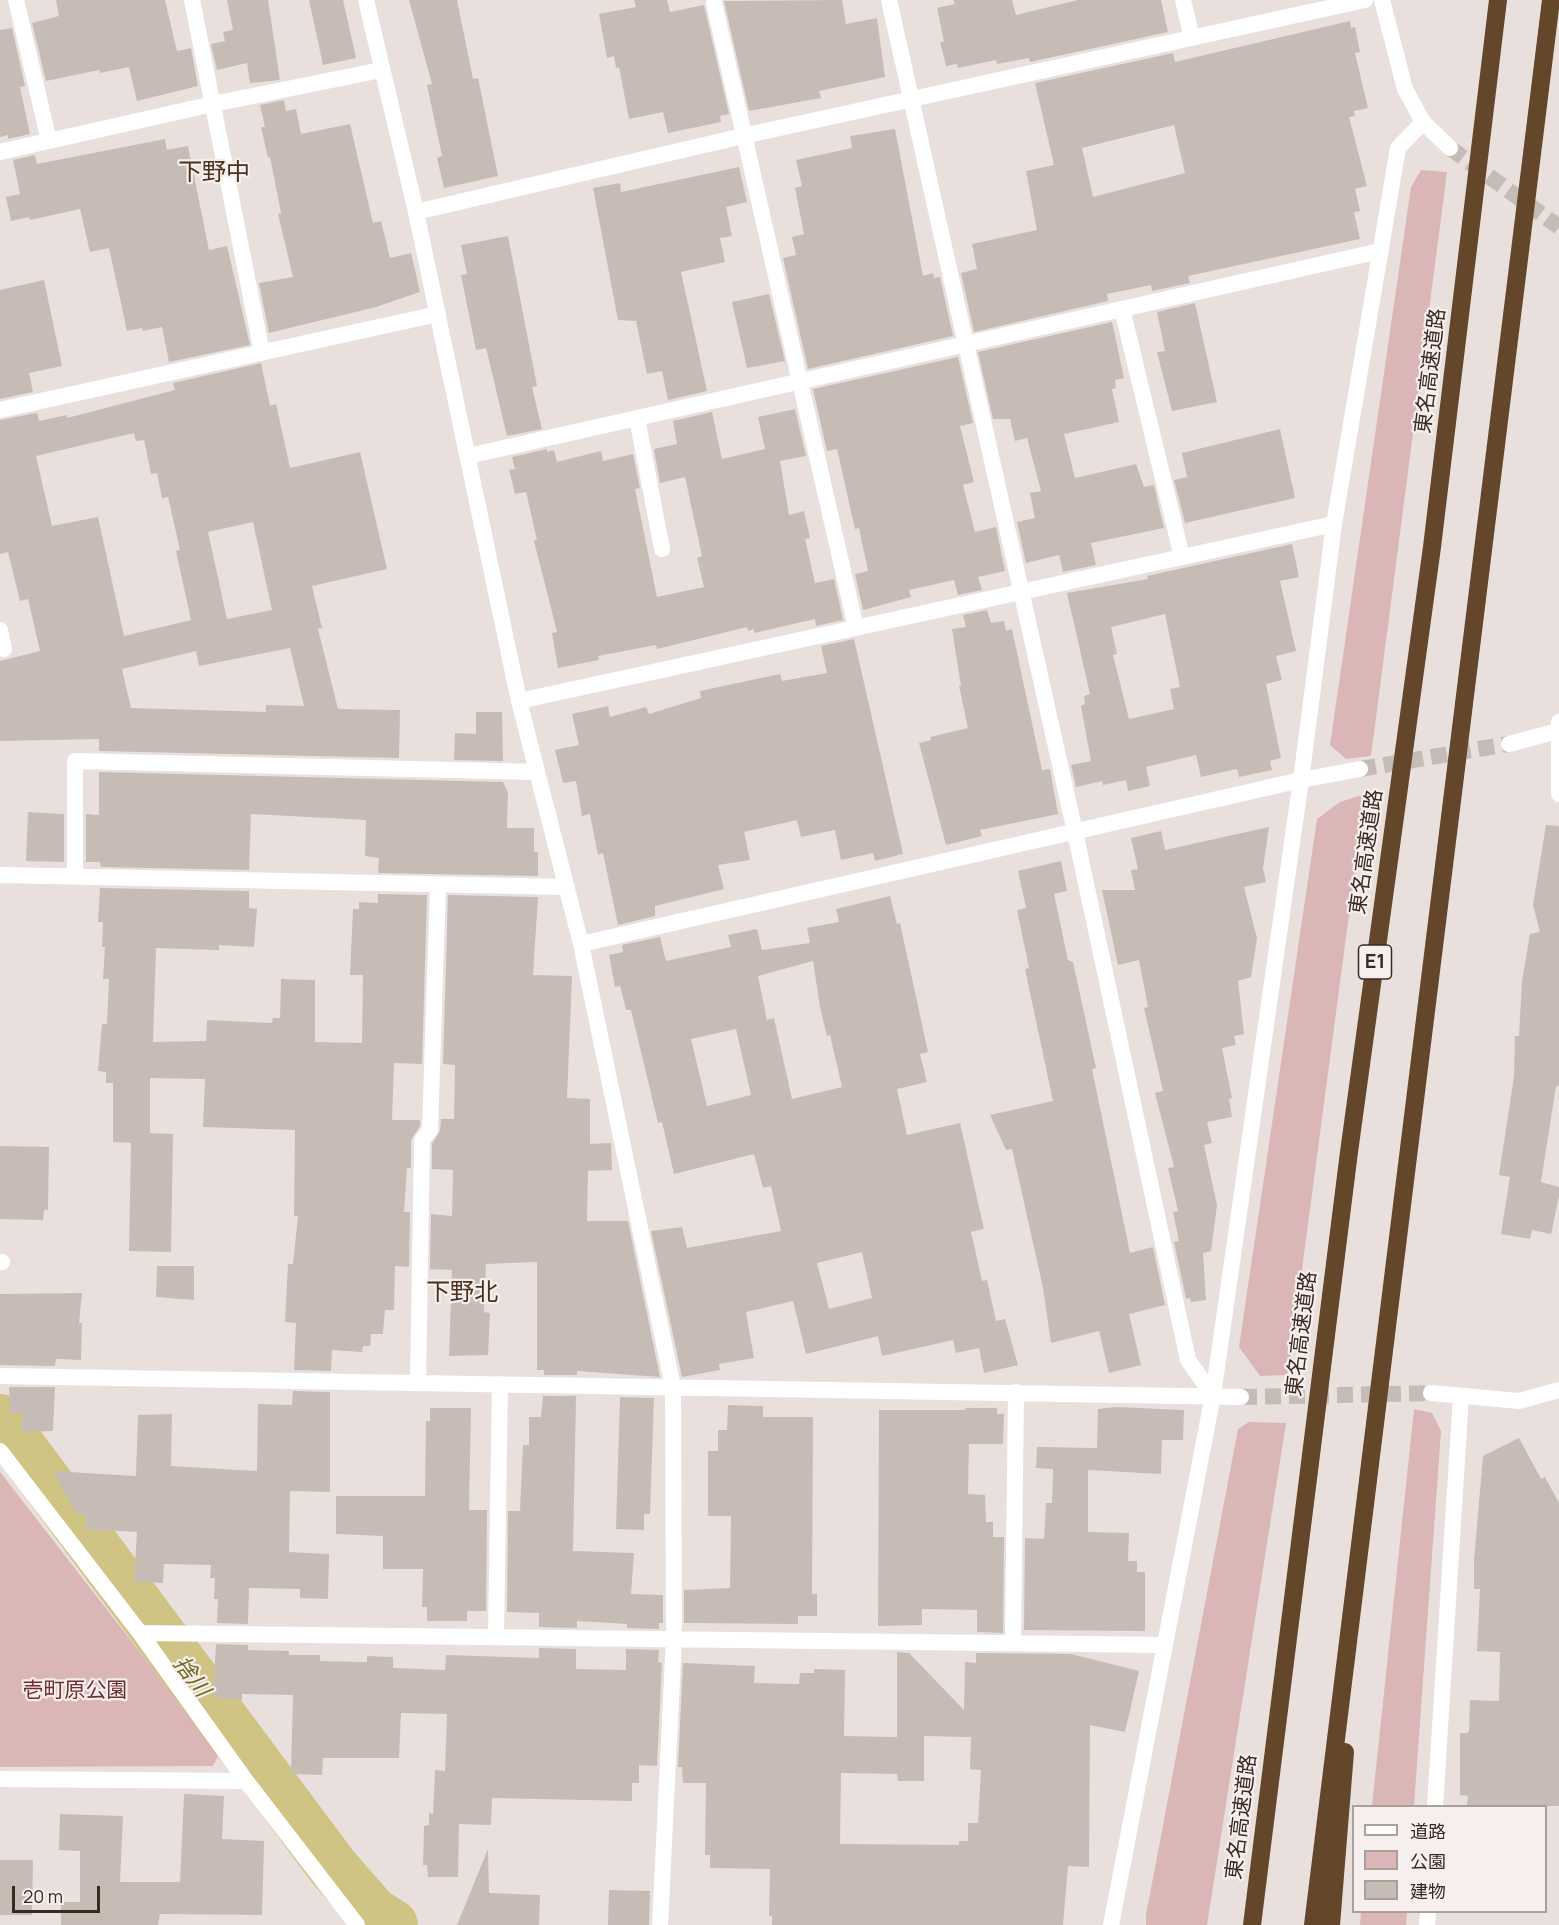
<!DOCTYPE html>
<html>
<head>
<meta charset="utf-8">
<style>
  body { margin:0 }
  #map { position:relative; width:1559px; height:1925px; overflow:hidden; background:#e9e0dd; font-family:Manrope,"Noto Sans JP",sans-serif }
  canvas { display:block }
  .legend { position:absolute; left:1352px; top:1805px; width:195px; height:108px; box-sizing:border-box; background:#f6efee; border:2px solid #aaa09b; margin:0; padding:8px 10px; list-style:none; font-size:18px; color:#392a1f }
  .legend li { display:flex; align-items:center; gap:12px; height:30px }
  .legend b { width:30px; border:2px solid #aaa09b }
  .scale { position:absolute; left:12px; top:1886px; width:88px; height:27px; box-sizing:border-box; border:3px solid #392a1f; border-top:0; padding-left:8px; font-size:18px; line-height:21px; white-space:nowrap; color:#392a1f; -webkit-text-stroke:4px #f6efee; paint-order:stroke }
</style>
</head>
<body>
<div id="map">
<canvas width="1559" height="1925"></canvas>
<ul class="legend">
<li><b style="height:8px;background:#fff"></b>道路</li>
<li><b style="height:16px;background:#dbb6b7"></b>公園</li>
<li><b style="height:16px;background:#c7bbb6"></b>建物</li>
</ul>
<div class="scale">20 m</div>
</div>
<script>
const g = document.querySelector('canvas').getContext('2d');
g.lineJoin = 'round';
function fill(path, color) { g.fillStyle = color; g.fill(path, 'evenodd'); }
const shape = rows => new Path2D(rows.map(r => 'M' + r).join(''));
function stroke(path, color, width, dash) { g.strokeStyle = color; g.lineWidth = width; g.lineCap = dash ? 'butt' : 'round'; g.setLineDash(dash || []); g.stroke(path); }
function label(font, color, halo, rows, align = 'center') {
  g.font = font + ' Manrope,"Noto Sans JP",sans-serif'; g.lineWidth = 4.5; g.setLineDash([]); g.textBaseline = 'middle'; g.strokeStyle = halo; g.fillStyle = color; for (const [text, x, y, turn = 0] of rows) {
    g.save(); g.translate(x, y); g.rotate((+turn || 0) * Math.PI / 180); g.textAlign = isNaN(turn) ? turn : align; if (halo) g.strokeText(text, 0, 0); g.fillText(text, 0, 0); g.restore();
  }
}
const green = shape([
  [1421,170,1447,172,1371,756,1346,759,1330,745,1411,187],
  [1365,794,1288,1375,1260,1376,1239,1347,1317,819,1340,802],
  [1414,1409,1432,1413,1441,1431,1414,1806,1372,1806],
  [1249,1422,1286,1423,1207,1925,1146,1925,1146,1915,1238,1429],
  [0,1472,219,1754,213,1766,0,1767],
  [1361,1912,1407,1912,1406,1925,1360,1925]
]);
const river = shape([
  [0,1420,332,1866,373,1913,392,1925]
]);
const building = shape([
  [56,0,165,0,177,51,191,48,198,86,137,101,129,67,100,73,99,70,46,81,32,23,59,16],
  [227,0,268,0,280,80,250,83,247,63,217,70,211,44,225,41,223,32,233,30],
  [309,0,343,0,356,58,323,65],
  [409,0,457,0,473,79,478,78,498,176,444,188,437,158,442,156,427,85,432,84],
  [634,0,667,0,670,12,704,5,729,114,720,116,721,122,668,133,663,112,629,119,619,67,616,68,614,56,607,58,599,14,636,7],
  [842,0,846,24,877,18,885,77,819,91,821,98,749,111,724,1],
  [953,0,1012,0,1016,15,1078,0,1161,0,1168,32,1030,62,1029,58,997,64,996,60,958,68,957,64,946,66,940,42,944,42,937,8,955,4],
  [1350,21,1351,28,1355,27,1360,52,1355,53,1368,108,1354,111,1355,116,1349,117,1367,186,1355,189,1360,211,1354,212,1360,239,1188,276,1190,283,1152,291,1151,285,1107,294,1108,301,974,332,961,273,977,269,972,244,1037,230,1026,171,1054,165,1035,83,1173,53,1175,62],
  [1174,125,1185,173,1093,197,1082,148],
  [12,28,25,86,20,87,30,134,8,139,8,135,0,137,0,30],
  [284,100,286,111,296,109,301,134,350,124,373,223,381,221,390,258,411,253,420,292,376,307,269,333,259,283,293,277,278,214,281,213,270,157,268,158,261,127,265,127,260,105],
  [895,129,923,276,933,273,934,278,940,277,953,336,808,369,783,258,796,255,792,237,804,234,795,188,802,186,796,160,852,148,850,136],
  [165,139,167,150,188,146,209,250,227,246,250,345,169,362,162,327,143,331,142,328,127,331,109,248,90,252,80,209,30,220,29,217,11,221,6,197,20,194,13,160,35,155,37,164],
  [739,167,747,202,726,207,732,236,720,238,725,262,681,272,707,391,668,400,662,371,647,374,636,321,618,320,593,188,620,183,621,192],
  [508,236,537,386,532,387,542,429,507,436,486,348,476,350,461,275,467,274,461,245],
  [44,280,62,366,29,373,33,392,0,399,0,290],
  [769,294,785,361,747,368,732,302],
  [1195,303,1217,402,1172,411,1157,352,1165,351,1157,312],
  [1112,322,1124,378,1115,380,1116,388,1112,389,1119,422,1064,434,1075,478,1136,464,1144,487,1154,485,1164,528,1091,543,1096,565,1063,572,1059,555,1026,563,1017,522,1035,518,1030,493,1041,491,1027,438,1015,441,1010,419,993,419,978,352],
  [958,357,973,423,960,426,974,482,963,485,975,532,996,527,1005,571,978,577,982,590,958,595,954,580,909,590,911,597,863,610,855,574,868,571,859,528,855,529,837,449,827,451,813,389],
  [261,363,270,406,276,404,290,468,360,452,387,569,312,586,322,628,318,629,338,709,400,710,399,758,99,751,99,739,0,741,0,661,40,651,28,599,20,601,8,552,0,554,0,420,37,413,39,421,67,415,67,418,175,390,173,383],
  [134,433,136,441,144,440,151,474,157,473,162,498,168,497,180,550,176,551,191,620,124,636,98,517,52,526,36,456],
  [253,522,272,610,227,619,208,532],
  [290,648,304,706,266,705,266,712,131,708,122,669,196,651,199,666],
  [795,409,806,456,780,461,789,515,804,511,810,538,805,539,815,583,834,579,843,620,816,626,815,619,754,633,754,629,748,631,747,627,657,649,656,645,598,656,599,660,558,668,552,633,557,632,534,541,537,540,526,492,515,494,509,470,515,469,512,457,547,449,547,452,554,450,557,462,601,451,603,461,633,454,640,488,635,489,657,597,704,587,697,558,702,556,685,477,660,483,654,449,677,444,673,421,712,412,722,459,765,449,758,417],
  [1280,429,1295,498,1185,523,1174,480,1187,477,1182,453],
  [1292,544,1299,577,1280,581,1296,651,1276,656,1282,680,1266,684,1281,758,1270,761,1272,770,1239,777,1237,769,1201,777,1196,755,1146,767,1150,786,1128,791,1126,780,1103,785,1102,781,1076,787,1071,765,1091,761,1081,706,1085,704,1084,696,1090,694,1067,593,1148,579,1147,576],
  [1165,614,1180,687,1170,689,1174,709,1129,719,1113,655,1117,654,1111,627],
  [987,610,991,623,1004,621,1006,631,1012,629,1042,770,1050,769,1058,814,980,830,982,836,946,845,919,743,931,740,930,737,968,728,959,686,961,686,952,629,966,627,963,615],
  [854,639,903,854,875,861,873,853,841,860,835,830,801,837,797,820,744,832,750,860,718,865,724,889,655,906,655,916,618,925,603,853,598,855,590,814,582,816,576,781,563,783,555,750,579,745,572,714,608,706,610,717,646,707,649,714,701,698,700,691,780,674,782,681,827,673,821,646],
  [476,712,502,712,503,761,454,760,455,733,476,734],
  [99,772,503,782,508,792,507,828,534,828,534,852,538,852,538,876,378,873,379,858,365,856,366,820,251,814,249,870,101,867,100,862,86,862,86,814,99,815],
  [28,812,64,814,64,862,26,861],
  [1546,825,1559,826,1559,1086,1556,1086,1541,1182,1559,1187,1559,1196,1551,1234,1532,1230,1530,1239,1501,1234,1510,1177,1499,1175,1514,1076,1515,1036,1519,1036,1522,981,1530,934,1540,932,1533,905],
  [1269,827,1263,868,1266,882,1244,887,1257,938,1251,977,1238,981,1244,1034,1234,1036,1236,1045,1222,1048,1232,1098,1229,1099,1232,1117,1207,1122,1212,1143,1204,1145,1217,1205,1211,1251,1203,1253,1206,1300,1191,1302,1190,1298,1186,1299,1174,1242,1179,1241,1173,1212,1178,1211,1168,1168,1174,1167,1155,1093,1163,1091,1144,1008,1148,1007,1139,960,1118,965,1102,890,1135,890,1131,870,1138,869,1131,838,1161,831,1165,850],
  [1061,861,1067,891,1054,894,1068,960,1073,962,1096,1068,1092,1069,1130,1253,1153,1247,1165,1305,1129,1314,1141,1365,1109,1373,1099,1331,1051,1343,1043,1288,1012,1149,1006,1150,990,1115,1053,1101,1025,969,1029,968,1017,910,1026,908,1018,871],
  [100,888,249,891,249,908,257,909,254,947,219,945,219,950,156,948,153,1042,206,1041,207,1020,272,1023,273,1018,280,1018,281,979,315,980,315,1042,362,1043,363,975,350,975,353,909,359,909,359,902,378,903,378,894,427,895,422,1064,394,1063,392,1120,420,1120,420,1126,411,1140,411,1168,407,1168,404,1212,410,1212,409,1267,395,1266,394,1310,385,1310,383,1334,371,1334,370,1346,363,1346,362,1352,332,1350,331,1371,294,1370,296,1323,285,1322,288,1264,293,1264,298,1216,294,1216,295,1130,203,1127,205,1079,150,1078,150,1133,173,1134,171,1252,129,1251,131,1143,113,1142,113,1083,106,1083,106,1072,98,1071,102,1024,107,1024,109,979,103,979,105,947,102,947,103,922,98,922],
  [448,895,538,897,533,975,572,976,567,1098,590,1099,590,1144,611,1143,612,1170,588,1171,587,1221,628,1221,660,1377,577,1371,577,1375,544,1375,544,1370,537,1370,537,1262,486,1264,484,1312,490,1313,488,1355,449,1356,452,1270,430,1269,431,1214,452,1216,453,1170,432,1169,432,1144,440,1131,441,1119,454,1119,455,1065,443,1064],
  [890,896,897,924,900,923,928,1052,920,1054,927,1082,897,1089,907,1135,960,1123,984,1229,971,1232,982,1281,987,1280,996,1321,1005,1319,1018,1365,984,1373,979,1348,956,1353,953,1340,882,1356,878,1336,806,1354,793,1301,746,1312,754,1358,719,1364,720,1370,682,1377,651,1231,682,1227,687,1248,781,1231,771,1186,763,1188,754,1154,674,1174,662,1122,658,1123,631,1010,626,1010,620,986,615,987,609,955,623,952,622,945,660,937,666,961,731,947,728,935,757,929,762,950,810,943,807,928,839,922,836,909],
  [813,961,820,1007,827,1036,830,1035,842,1087,792,1099,774,1018,767,1020,758,976],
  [736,1029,751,1095,707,1106,691,1039],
  [862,1252,872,1298,829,1309,817,1263],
  [0,1146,49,1147,48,1210,44,1210,43,1220,0,1219],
  [157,1266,194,1266,194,1300,156,1297],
  [82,1293,79,1323,82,1323,81,1360,56,1359,55,1366,0,1365,0,1294],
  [9,1387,55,1387,53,1431,22,1432,22,1413,10,1413],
  [293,1391,330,1392,330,1492,290,1491,289,1552,329,1554,328,1599,300,1598,300,1589,249,1588,248,1624,217,1623,218,1599,214,1599,215,1578,210,1578,211,1565,164,1564,163,1583,134,1582,137,1532,86,1529,86,1514,76,1513,53,1471,136,1476,138,1415,172,1414,171,1466,257,1471,258,1404,292,1405],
  [543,1396,576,1396,573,1551,634,1553,631,1594,663,1595,663,1623,659,1623,659,1629,627,1628,627,1624,577,1621,577,1628,539,1627,539,1613,507,1612,508,1511,520,1511,523,1445,529,1445,529,1417,541,1417],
  [620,1397,654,1398,650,1514,644,1514,644,1530,616,1529],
  [728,1405,763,1406,763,1417,813,1417,812,1594,817,1594,817,1616,798,1616,798,1624,684,1623,684,1590,730,1588,731,1516,708,1516,708,1451,718,1451,718,1430,727,1430],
  [1116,1407,1184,1410,1183,1440,1162,1440,1161,1474,1088,1470,1088,1532,1129,1533,1128,1561,1137,1561,1137,1572,1145,1572,1145,1631,1024,1630,1025,1538,1044,1539,1046,1503,1052,1503,1053,1469,1036,1468,1037,1447,1097,1448,1098,1409],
  [430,1408,471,1408,469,1510,487,1510,486,1611,467,1611,467,1621,427,1621,427,1607,422,1607,423,1569,383,1569,383,1536,336,1534,336,1496,425,1496,426,1421,430,1421],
  [966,1408,997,1408,997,1414,1004,1414,1003,1444,969,1444,968,1494,985,1495,986,1522,993,1522,993,1537,1004,1537,1003,1633,977,1632,977,1610,922,1609,922,1625,878,1626,879,1410,965,1410],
  [1519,1438,1541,1479,1545,1477,1559,1503,1559,1806,1467,1806,1468,1796,1460,1795,1460,1733,1467,1733,1469,1731,1470,1700,1499,1701,1500,1652,1477,1651,1480,1589,1474,1589,1474,1560,1483,1456],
  [216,1644,248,1645,248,1650,289,1651,289,1655,320,1655,320,1661,367,1662,367,1656,393,1657,393,1668,445,1670,446,1655,539,1658,539,1648,576,1649,576,1669,626,1670,626,1649,659,1650,658,1662,662,1663,657,1766,639,1765,639,1783,632,1783,632,1801,492,1798,491,1825,459,1824,458,1877,428,1877,427,1865,423,1865,424,1826,429,1825,429,1813,433,1814,435,1770,445,1771,447,1714,401,1713,399,1758,323,1758,322,1775,291,1774,293,1695,242,1694,242,1700,213,1697],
  [897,1652,909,1653,964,1710,965,1662,976,1663,976,1653,1071,1654,1139,1671,1125,1732,1090,1725,1089,1867,1068,1866,1063,1925,772,1925,772,1916,769,1916,770,1869,710,1868,710,1855,705,1855,706,1783,683,1783,682,1767,678,1767,683,1663,755,1666,754,1683,799,1684,800,1673,814,1673,814,1669,845,1670,844,1736,897,1737],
  [924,1736,971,1737,970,1769,981,1770,978,1823,968,1823,968,1841,959,1841,959,1845,840,1844,841,1773,897,1774,898,1781,924,1781],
  [184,1794,224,1796,222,1839,264,1841,262,1915,160,1914,158,1925,61,1925,61,1902,80,1902,80,1851,59,1850,60,1814,123,1816,120,1882,180,1882],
  [488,1849,489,1893,540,1895,539,1925,457,1925],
  [0,1860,33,1860,32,1915,0,1915],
  [609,1890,650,1891,649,1925,608,1925]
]);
const minorTunnel = shape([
  [1360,769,1509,744],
  [1241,1397,1431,1393]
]);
const tertiaryTunnel = shape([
  [1450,148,1559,227]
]);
const minor = shape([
  [16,0,49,141],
  [192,0,262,353],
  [366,0,416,212,519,701,581,944,673,1387,674,1638,660,1925],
  [889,0,1075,832,1188,1360,1213,1395],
  [1183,0,1192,38],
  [714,3,856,628],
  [0,152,213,104,381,70],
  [416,212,743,136,1365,0],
  [1122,309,1182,557],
  [0,410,438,314],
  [637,418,662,549],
  [468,456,1380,251],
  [0,630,4,649],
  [519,701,1334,524],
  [1509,744,1558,731],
  [0,875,567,887],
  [75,877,75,761,537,772],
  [581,944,1301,780,1360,769],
  [0,1262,2,1262],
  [0,1376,1241,1397],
  [418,1383,422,1140,430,1130,438,884],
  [1431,1393,1519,1401,1559,1390],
  [0,1451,140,1633,246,1781,357,1925],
  [140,1633,1165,1645],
  [496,1636,500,1384],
  [1013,1642,1016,1392],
  [0,1779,246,1781],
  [1435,1806,1461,1396],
  [1111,1925,1213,1395,1301,780,1334,524,1398,148,1423,122],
  [1427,1925,1428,1912]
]);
const tertiary = shape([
  [1382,0,1405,89,1423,122,1450,148],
  [1559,722,1559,794]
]);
const motorway = shape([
  [1252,1925,1349,1152,1432,547,1498,0],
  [1313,1925,1551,0],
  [1331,1925,1345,1752]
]);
const shields = [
  [1375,962,33]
];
const shieldNames = [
  ["E1",1375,962]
];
const streetNames = [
  ["東名高速道路",1431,371,-83],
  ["東名高速道路",1367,852,-82],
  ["東名高速道路",1302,1334,-83],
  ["東名高速道路",1242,1817,-83]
];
const parkNames = [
  ["壱町原公園",75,1691]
];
const waterNames = [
  ["捨川",191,1677,53]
];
const quarterNames = [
  ["下野中",214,173],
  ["下野北",462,1293]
];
fill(green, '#dbb6b7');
stroke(river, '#cfc484', 52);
fill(building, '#c7bbb6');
stroke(minorTunnel, '#c6bcb7', 16, [16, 8]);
stroke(tertiaryTunnel, '#c6bcb7', 16, [16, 8]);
stroke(minor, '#fff', 16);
stroke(tertiary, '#fff', 16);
stroke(motorway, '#64472b', 18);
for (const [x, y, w] of shields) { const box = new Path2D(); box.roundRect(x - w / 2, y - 17, w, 34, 4.5); g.fillStyle = '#f6efee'; g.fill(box); stroke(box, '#392a1f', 1.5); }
label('bold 20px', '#392a1f', null, shieldNames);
label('21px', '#392a1f', '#f6efee', streetNames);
label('21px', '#6f302a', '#f6efee', parkNames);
label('italic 22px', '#73671a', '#f6efee', waterNames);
label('24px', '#4a311c', '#f6efee', quarterNames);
</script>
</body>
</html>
